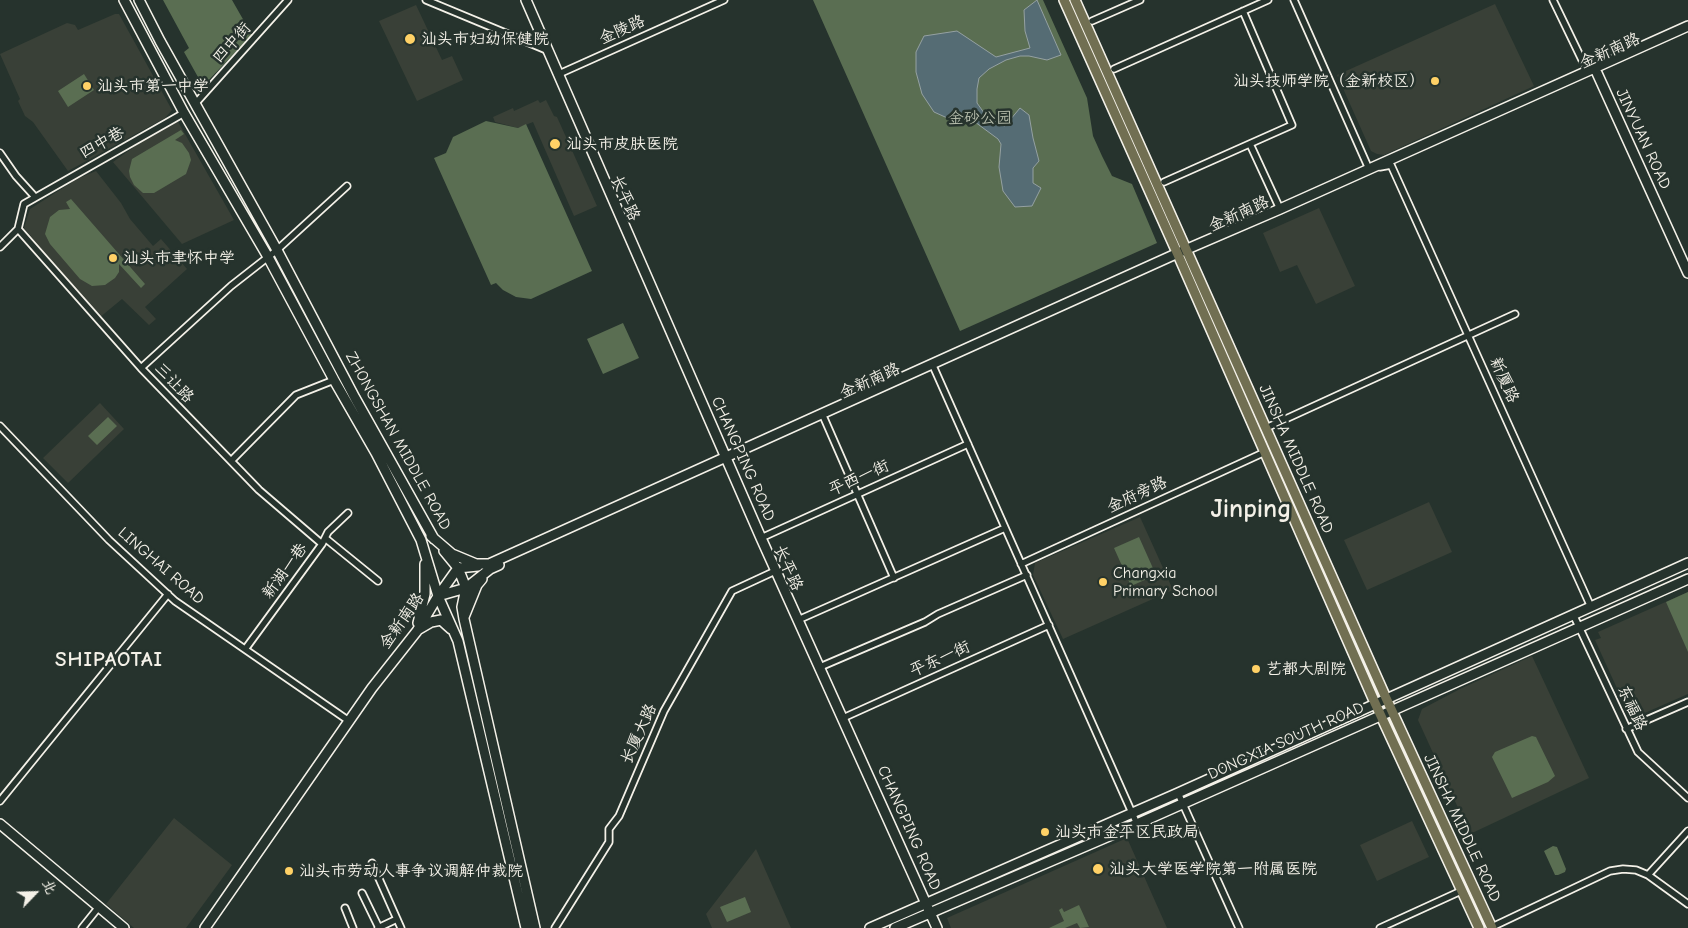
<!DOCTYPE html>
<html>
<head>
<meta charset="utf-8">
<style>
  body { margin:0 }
  #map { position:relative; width:1688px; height:928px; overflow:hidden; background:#26332d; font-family:"Comic Neue","LXGW WenKai TC",sans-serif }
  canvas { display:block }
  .north { position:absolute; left:10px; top:868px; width:50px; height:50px; -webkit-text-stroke:4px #26332d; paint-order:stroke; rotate:66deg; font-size:14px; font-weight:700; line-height:20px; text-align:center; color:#f4f1e8 }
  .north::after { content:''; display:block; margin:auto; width:18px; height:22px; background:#f4f1e8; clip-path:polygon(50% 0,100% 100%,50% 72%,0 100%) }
</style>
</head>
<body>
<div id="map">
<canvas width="1688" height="928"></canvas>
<div class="north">北</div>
</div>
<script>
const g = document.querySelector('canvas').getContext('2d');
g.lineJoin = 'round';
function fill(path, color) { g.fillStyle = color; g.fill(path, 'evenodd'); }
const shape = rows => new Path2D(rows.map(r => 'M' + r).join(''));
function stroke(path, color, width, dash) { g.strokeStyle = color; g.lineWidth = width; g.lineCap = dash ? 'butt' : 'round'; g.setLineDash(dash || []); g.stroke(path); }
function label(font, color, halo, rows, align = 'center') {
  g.font = font + ' "Comic Neue","LXGW WenKai TC",sans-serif'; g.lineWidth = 5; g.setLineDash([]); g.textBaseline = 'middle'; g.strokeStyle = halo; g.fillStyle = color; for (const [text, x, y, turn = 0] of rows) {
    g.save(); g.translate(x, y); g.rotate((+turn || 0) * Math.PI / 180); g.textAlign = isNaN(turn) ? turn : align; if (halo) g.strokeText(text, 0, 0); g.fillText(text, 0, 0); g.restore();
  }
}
const built = shape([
  [1495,4,1534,86,1384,155,1377,154,1371,151,1337,75],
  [416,5,442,60,452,56,463,80,417,101,379,21],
  [115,14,119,14,172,110,165,118,68,171,33,122,25,116,18,101,20,99,0,54,67,23,75,25,78,30],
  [538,100,540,103,546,100,554,116,557,117,597,206,574,216,533,122,518,128,495,122,493,117,513,108,514,111],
  [177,120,234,220,182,244,113,162,159,129],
  [96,171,121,203,130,219,153,246,161,239,187,269,145,307,156,319,149,325,122,299,99,318,24,228,30,209,77,179],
  [1319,208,1355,286,1316,304,1297,265,1280,272,1263,233],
  [100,403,124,429,68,483,43,458],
  [1429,502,1452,552,1367,590,1344,540],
  [1140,517,1173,590,1063,639,1033,575,1035,563],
  [1688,592,1688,694,1631,719,1595,640,1601,638,1598,632],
  [1532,656,1589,778,1470,834,1418,720,1422,709,1460,689],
  [174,818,232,865,186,928,134,928,106,904],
  [1412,821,1429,857,1377,881,1360,845],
  [1127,838,1167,928,951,928,947,918],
  [756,849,791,928,712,928,706,914]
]);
const green = shape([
  [163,0,232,0,252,35,203,86,184,52,189,48],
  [813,0,1043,0,1087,98,1093,136,1102,156,1112,176,1132,184,1157,243,960,331],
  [84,74,94,90,68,107,58,91],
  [486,121,518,128,526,124,592,271,531,299,516,297,503,290,496,283,491,285,434,158,446,153,453,137],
  [181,130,184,134,175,140,182,143,189,153,191,160,186,174,154,193,143,193,134,185,130,177,129,171,132,159],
  [71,199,145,284,141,288,119,264,119,272,115,278,105,285,92,286,80,279,50,244,45,234,50,217,59,210,70,209,66,202],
  [623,323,639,358,603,374,587,339],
  [108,417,117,426,97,445,88,436],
  [1139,537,1156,575,1131,586,1114,548],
  [1688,592,1688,652,1666,602],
  [1532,736,1536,737,1555,776,1548,782,1512,798,1492,757,1495,752],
  [1553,846,1557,847,1566,869,1565,872,1558,875,1555,875,1544,851],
  [745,897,751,912,727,922,720,907],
  [1079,905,1089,927,1080,928,1077,923,1065,928,1049,928,1064,921,1059,910,1062,908,1064,912]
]);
const water = shape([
  [1037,0,1061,55,1047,60,1029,56,1020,56,1006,60,989,69,979,78,977,89,977,103,987,117,1001,125,1005,126,1020,108,1029,115,1033,138,1039,161,1033,168,1033,183,1041,188,1032,206,1015,207,1003,191,999,167,1001,144,998,139,975,122,954,121,934,112,922,94,916,72,916,52,924,36,957,31,996,57,1030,48,1025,31,1024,10,1037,0]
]);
const street = shape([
  [426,0,544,49],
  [1294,0,1369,169,1371,169],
  [1553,0,1583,62,1593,70],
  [1092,21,1140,0],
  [1114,69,1268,0],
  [559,74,724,0],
  [195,104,288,0],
  [1250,144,1280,209],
  [0,153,16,176,35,197],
  [1380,167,1391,165,1591,607],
  [1164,182,1292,125,1243,11],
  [18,229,141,368,259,490,322,544],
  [0,247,18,229,24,204,184,113],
  [141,368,231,286,277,250,347,186],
  [934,368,1137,824],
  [824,418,894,578],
  [0,426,109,540,175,601,349,721],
  [1266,428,1515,314],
  [231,461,296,395,334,380],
  [325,538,378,581],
  [761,538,968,444],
  [1021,564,1265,452],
  [1573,614,1638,752,1688,798],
  [798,620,1005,528],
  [246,648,322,544,328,532,348,513],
  [820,667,925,622,938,614,1027,575],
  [843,718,1049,625],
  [1626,729,1688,702],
  [1178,793,1239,928],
  [0,801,168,594],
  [372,863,401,928],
  [1648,875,1688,831],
  [362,893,379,928],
  [345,908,353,928],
  [1492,927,1610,871,1623,869,1636,870,1648,875,1688,904],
  [82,928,98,908],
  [378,928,397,919],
  [555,928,609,842,609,829,619,816,664,711,732,591,773,572],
  [1380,928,1461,891]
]);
const secondary = shape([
  [124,0,184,113,268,257,334,380,376,453,421,540,438,596,458,641,526,928],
  [139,0,160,41,277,250,355,398,434,539],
  [526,0,761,538,937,928],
  [1597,73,1688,273],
  [431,536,452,554,476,564,489,564,1178,253,1280,209,1688,26],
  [444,551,458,568,466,588,462,607,464,619,535,928],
  [438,596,466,588,490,569,499,565],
  [464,617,477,585,482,579],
  [418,623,425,594,425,564],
  [419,629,431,622,441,620,451,629],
  [0,824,124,928],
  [205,928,372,688,417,631,438,596,458,568,478,566],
  [870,928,1178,793,1688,563],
  [895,928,1137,824,1688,579]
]);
const primary = shape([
  [1064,0,1179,257,1375,703,1479,928],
  [1075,0,1386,698,1492,928]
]);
const markers = [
  [410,39,6,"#ffd166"],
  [1435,81,5,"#ffd166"],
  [87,86,5,"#ffd166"],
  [555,144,6,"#ffd166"],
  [113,258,5,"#ffd166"],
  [1103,582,5,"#ffd166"],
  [1256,669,5,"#ffd166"],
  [1045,832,5,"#ffd166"],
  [1098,869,6,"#ffd166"],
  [289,871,5,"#ffd166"]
];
const streetNames = [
  ["金陵路",622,30,-24],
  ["四中街",232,43,-48],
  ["金新南路",1610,51,-24],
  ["JINYUAN ROAD",1643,139,65],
  ["四中巷",102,143,-29],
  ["长平路",625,198,66],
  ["金新南路",1239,214,-24],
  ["新厦路",1504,380,66],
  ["金新南路",870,381,-24],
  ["三让路",174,383,46],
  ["ZHONGSHAN MIDDLE ROAD",398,441,61],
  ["CHANGPING ROAD",743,459,66],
  ["JINSHA MIDDLE ROAD",1296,459,66],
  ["平西一街",859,478,-24],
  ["金府旁路",1137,495,-25],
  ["LINGHAI ROAD",161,566,41],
  ["长平路",788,568,66],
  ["新湖一巷",285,571,-54],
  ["金新南路",402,621,-55],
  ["平东一街",940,659,-24],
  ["东福路",1632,708,65],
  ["长厦大路",639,734,-66],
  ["DONGXIA SOUTH ROAD",1286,741,-24],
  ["CHANGPING ROAD",909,828,66],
  ["JINSHA MIDDLE ROAD",1462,828,65]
];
const poiNames = [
  ["汕头市妇幼保健院",421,39],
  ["汕头技师学院（金新校区）",1425,81,"right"],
  ["汕头市第一中学",97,86],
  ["汕头市皮肤医院",566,144],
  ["汕头市聿怀中学",123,258],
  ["Changxia",1113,573],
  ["Primary School",1113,591],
  ["艺都大剧院",1266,669],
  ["汕头市金平区民政局",1055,832],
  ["汕头大学医学院第一附属医院",1109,869],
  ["汕头市劳动人事争议调解仲裁院",299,871]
];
const parkNames = [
  ["金砂公园",980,118]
];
const districtNames = [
  ["SHIPAOTAI",109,660]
];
const townNames = [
  ["Jinping",1251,510]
];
fill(built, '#394037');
fill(green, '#5a6e52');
fill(water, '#556c74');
stroke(water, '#95a1a2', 1);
stroke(street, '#f4f1e8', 9);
stroke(secondary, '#f4f1e8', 12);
stroke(primary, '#f4f1e8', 12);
stroke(street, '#26332d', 5.5);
stroke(secondary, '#26332d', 9);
stroke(primary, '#716f52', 9);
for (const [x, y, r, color] of markers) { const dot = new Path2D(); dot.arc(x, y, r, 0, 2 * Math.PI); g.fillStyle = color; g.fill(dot); stroke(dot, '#26332d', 2); }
label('16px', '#f4f1e8', '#26332d', streetNames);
label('16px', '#f4f1e8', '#26332d', poiNames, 'left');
label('16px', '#b6bdac', '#26332d', parkNames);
g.letterSpacing = '1px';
label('bold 21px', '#f4f1e8', '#26332d', districtNames);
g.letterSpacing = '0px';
label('bold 26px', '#f4f1e8', '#26332d', townNames);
</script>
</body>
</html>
